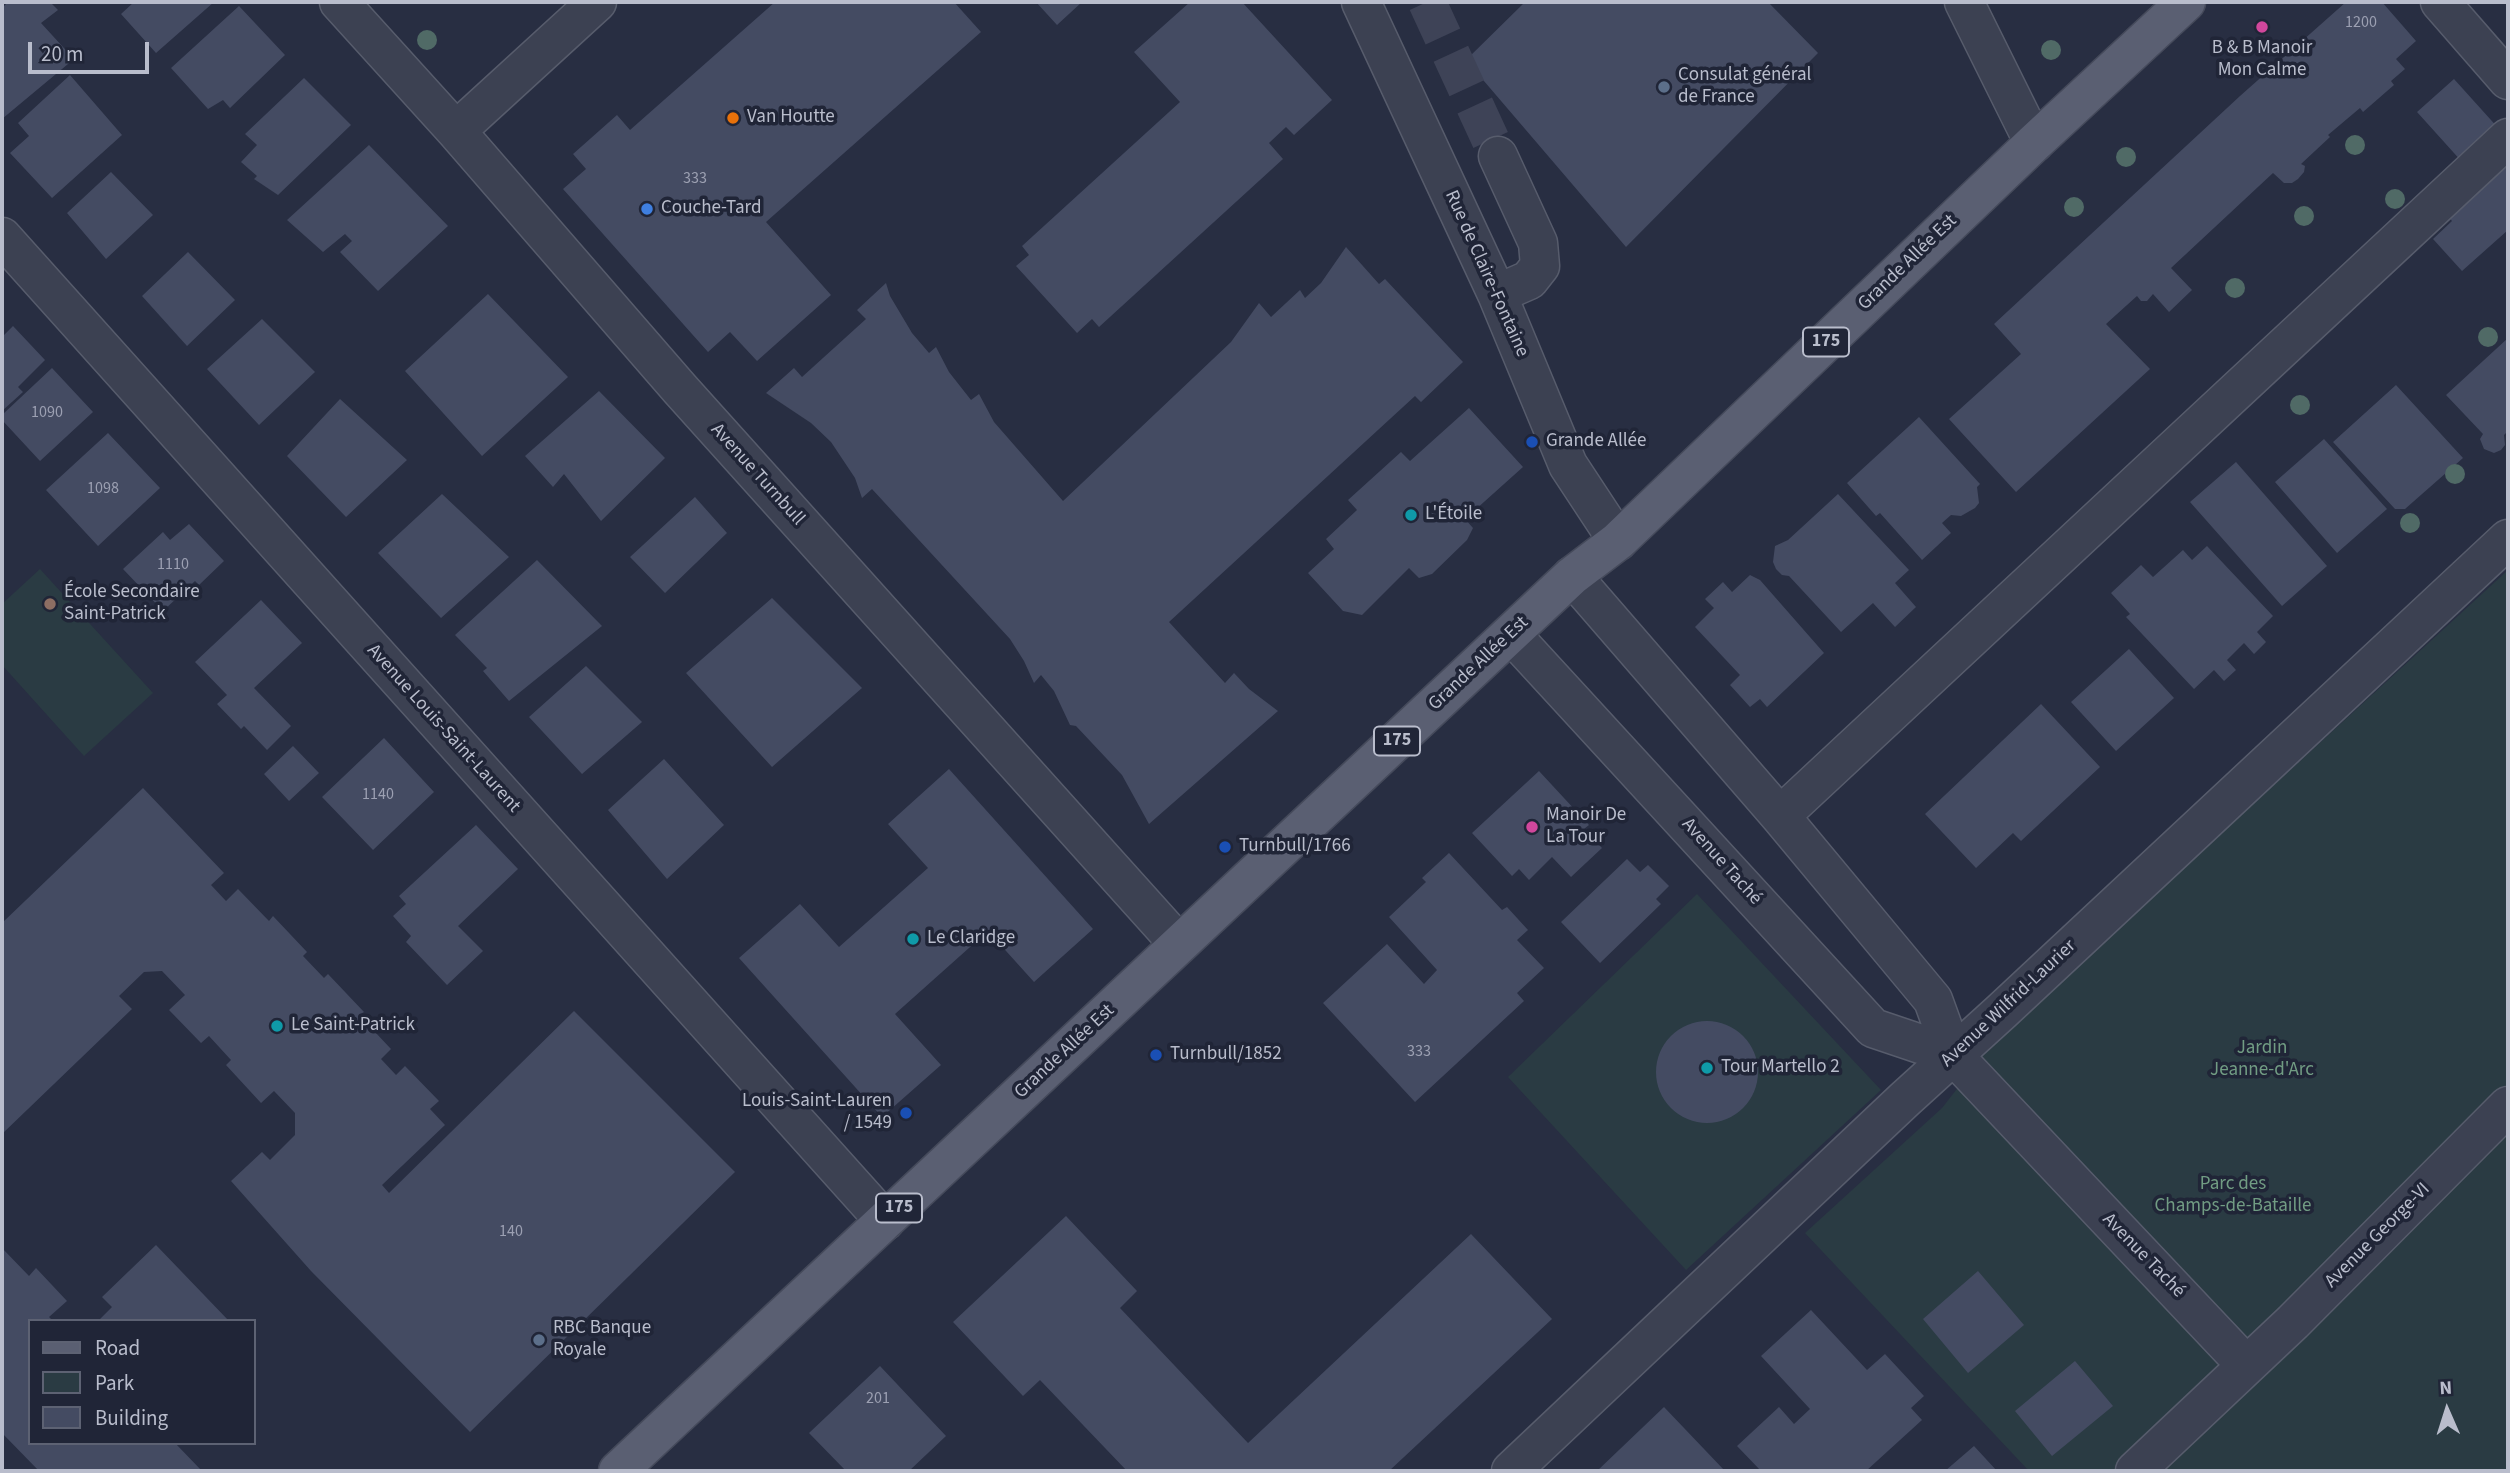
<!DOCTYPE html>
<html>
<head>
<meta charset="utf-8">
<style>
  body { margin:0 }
  #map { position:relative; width:2510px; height:1473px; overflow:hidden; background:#282e42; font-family:"Source Sans 3",sans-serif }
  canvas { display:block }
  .frame { position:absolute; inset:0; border:4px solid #b9bdcc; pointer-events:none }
  .legend { position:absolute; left:28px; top:1319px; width:228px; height:126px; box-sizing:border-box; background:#202537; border:2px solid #5d6273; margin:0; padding:9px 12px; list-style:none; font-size:21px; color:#b9bdcc }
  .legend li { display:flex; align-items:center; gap:14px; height:35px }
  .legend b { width:35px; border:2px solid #5d6273 }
  .north { position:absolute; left:2412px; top:1375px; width:70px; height:70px; -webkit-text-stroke:5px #202537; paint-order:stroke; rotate:357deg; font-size:19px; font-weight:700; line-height:28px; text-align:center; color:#b9bdcc }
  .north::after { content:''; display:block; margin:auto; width:24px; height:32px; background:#b9bdcc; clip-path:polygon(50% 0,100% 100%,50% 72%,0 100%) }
  .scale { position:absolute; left:28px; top:42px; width:121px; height:32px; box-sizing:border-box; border:4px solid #b9bdcc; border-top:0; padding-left:9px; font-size:21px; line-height:24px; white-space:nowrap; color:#b9bdcc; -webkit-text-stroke:5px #202537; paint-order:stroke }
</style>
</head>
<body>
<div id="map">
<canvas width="2510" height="1473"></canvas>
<div class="frame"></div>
<ul class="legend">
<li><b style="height:9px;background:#5a5f72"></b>Road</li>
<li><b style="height:19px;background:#2a3b43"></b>Park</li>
<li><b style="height:19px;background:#444b62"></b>Building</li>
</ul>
<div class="north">N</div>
<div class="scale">20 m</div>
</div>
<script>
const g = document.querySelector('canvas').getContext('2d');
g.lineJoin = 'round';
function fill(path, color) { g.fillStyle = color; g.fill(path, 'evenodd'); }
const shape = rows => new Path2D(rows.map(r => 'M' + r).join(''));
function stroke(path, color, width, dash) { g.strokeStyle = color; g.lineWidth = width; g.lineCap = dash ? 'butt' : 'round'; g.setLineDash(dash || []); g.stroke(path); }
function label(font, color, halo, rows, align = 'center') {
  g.font = font + ' "Source Sans 3",sans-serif'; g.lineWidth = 7; g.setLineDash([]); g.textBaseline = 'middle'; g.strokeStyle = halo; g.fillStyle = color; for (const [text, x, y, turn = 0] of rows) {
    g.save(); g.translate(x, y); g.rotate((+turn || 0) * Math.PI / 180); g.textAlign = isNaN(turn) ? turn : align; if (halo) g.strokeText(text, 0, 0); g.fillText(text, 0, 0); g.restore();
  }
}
const green = shape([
  [40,569,153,693,84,756,2,665,2,604],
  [2508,570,2508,1471,2029,1471,1805,1233,1942,1108,1992,1044],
  [1697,894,1881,1090,1686,1270,1508,1077]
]);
const building = shape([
  [8,2,50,2,58,10,41,23,74,59,2,119,2,8],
  [134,2,214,2,156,53,121,14],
  [775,2,954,2,981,32,766,222,831,295,757,361,730,332,708,352,563,189,586,169,573,154,617,115,630,130],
  [1036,2,1082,2,1057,25],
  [1190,2,1242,2,1332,100,1294,135,1286,127,1269,143,1283,159,1099,327,1092,319,1077,333,1016,266,1029,255,1022,246,1180,102,1134,52],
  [1525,2,1768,2,1818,53,1626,247,1466,60],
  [2346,2,2382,2,2416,41,2396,59,2405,69,2391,81,2394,85,2363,112,2360,108,2328,135,2330,137,2301,164,2305,166,2304,172,2298,179,2292,183,2284,183,2273,173,2171,268,2192,290,2169,312,2153,294,2147,301,2141,301,2137,296,2106,324,2150,369,2016,492,1949,419,2021,354,1994,324,2240,96],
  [239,6,285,55,230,108,223,100,208,109,171,68],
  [70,75,122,135,52,198,10,153,29,136,18,123],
  [304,78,351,125,278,195,254,179,257,176,241,162,257,145,245,134],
  [2454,79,2500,130,2463,163,2417,112],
  [369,145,448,226,378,291,340,252,352,241,345,234,323,252,287,220],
  [2503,163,2508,169,2508,230,2462,271,2433,239,2452,221,2446,214],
  [111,172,153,215,106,259,67,213],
  [1346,247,1379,284,1385,279,1463,362,1421,402,1415,396,1169,622,1225,683,1234,673,1249,689,1278,711,1149,824,1122,775,1076,726,1070,725,1054,691,1041,675,1034,683,1024,661,1010,639,872,489,862,498,855,478,831,442,811,423,766,393,794,368,802,377,866,319,857,310,886,283,890,296,912,333,929,353,936,347,949,372,971,400,979,394,994,422,1063,501,1231,342,1259,303,1271,317,1300,290,1305,298,1321,283],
  [188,252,235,300,187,346,142,296],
  [488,294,568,377,482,456,405,371],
  [262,319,315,372,259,425,207,369],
  [13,326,45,360,18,387,23,392,2,411,2,337],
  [2508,338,2508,431,2504,435,2505,445,2501,450,2494,453,2484,449,2480,439,2483,434,2446,395],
  [52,368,93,412,40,461,2,420,2,415],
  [2396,385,2463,458,2405,509,2395,509,2333,442],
  [599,391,665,458,601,521,564,474,553,487,525,456],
  [340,399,407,460,346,517,287,456],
  [1469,408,1523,467,1465,519,1473,528,1467,540,1432,574,1419,578,1409,568,1362,615,1343,611,1308,573,1334,549,1326,539,1357,510,1348,500,1401,452,1410,461],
  [1919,417,1980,484,1977,487,1979,503,1975,508,1961,516,1951,515,1942,523,1951,533,1922,560,1880,513,1876,516,1847,483],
  [108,433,160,488,98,546,46,490],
  [2324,439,2387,509,2337,553,2275,482],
  [2236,462,2327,566,2282,606,2190,502],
  [442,494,509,557,441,618,378,553],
  [1838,494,1909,570,1895,583,1916,607,1895,627,1873,603,1841,632,1789,576,1782,575,1776,569,1773,562,1775,546,1788,540],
  [695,497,727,533,665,593,630,557],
  [189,524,224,561,199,585,195,581,163,611,123,569,163,532,170,540],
  [2207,546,2273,616,2257,632,2266,642,2254,654,2244,643,2227,660,2236,670,2224,681,2214,670,2194,689,2126,617,2130,614,2111,593,2141,565,2153,577,2183,550,2192,560],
  [537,560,602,626,509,701,483,671,487,668,455,635],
  [1750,575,1760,580,1824,653,1767,707,1760,699,1750,707,1730,685,1740,675,1695,627,1714,608,1705,599,1723,582,1732,592],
  [772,598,862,688,772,767,686,673],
  [261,600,302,643,254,688,291,726,267,750,244,726,241,729,217,704,227,695,195,662],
  [2129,649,2174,698,2116,751,2071,702],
  [586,666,642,722,582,774,529,717],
  [2041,704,2100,767,2021,841,2013,833,1976,868,1925,814],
  [384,738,434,792,373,850,322,797],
  [293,746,319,773,289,801,264,774],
  [664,759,724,825,667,879,608,810],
  [949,769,1093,929,1034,982,988,931,895,1014,941,1065,882,1117,739,958,800,904,839,947,928,868,888,824],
  [1539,771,1589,825,1584,829,1602,848,1571,877,1552,857,1529,880,1519,869,1512,876,1472,833],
  [143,788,224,873,211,885,226,901,238,889,269,921,273,916,307,952,303,956,324,978,328,974,364,1012,359,1015,391,1049,381,1059,396,1075,405,1066,439,1101,430,1109,445,1125,382,1185,389,1193,574,1011,735,1172,470,1432,311,1271,231,1181,262,1152,270,1160,295,1135,295,1113,274,1091,261,1103,226,1065,231,1060,209,1036,201,1043,169,1010,185,995,162,971,144,972,119,996,132,1009,2,1134,2,923],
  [476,825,518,869,458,926,483,951,447,985,406,942,411,936,393,916,406,904,399,896],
  [1449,853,1502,910,1507,907,1528,930,1517,940,1544,968,1517,993,1524,1001,1415,1102,1323,1003,1387,944,1424,984,1437,970,1389,917,1426,882,1422,878],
  [1627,859,1640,872,1648,865,1669,886,1656,899,1661,904,1600,963,1561,922],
  '1656 1072a51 51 0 1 1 102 0a51 51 0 1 1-102 0Z',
  [1066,1216,1137,1291,1120,1308,1248,1443,1471,1234,1552,1319,1389,1471,1127,1471,1040,1380,1023,1396,953,1322],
  [156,1245,229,1321,98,1321,112,1307,102,1297],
  [2,1248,29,1276,36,1268,67,1301,49,1317,53,1321,30,1321,30,1443,175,1443,202,1471,39,1471,2,1433],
  [1978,1271,2024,1325,1968,1373,1923,1319],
  [1811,1310,1867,1370,1885,1354,1924,1396,1911,1408,1922,1420,1866,1471,1761,1471,1737,1446,1779,1407,1794,1424,1810,1409,1761,1356],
  [2075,1361,2113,1406,2052,1456,2015,1411],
  [880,1366,946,1436,909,1471,846,1471,809,1433],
  [1664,1407,1725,1471,1597,1471],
  [1974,1446,1997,1471,1945,1471]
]);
const minorTunnel = shape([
  [1427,2,1498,156]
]);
const minor = shape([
  [339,2,456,131,680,389,1179,944],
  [1361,2,1497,294,1568,465,1618,541],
  [1964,2,2034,143],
  [2440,2,2508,80],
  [456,131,597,2],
  [2,237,885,1221],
  [1497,294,1529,280,1540,266,1538,243,1498,156],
  [1572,576,1780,816,1933,1000,1953,1055,2246,1365],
  [1511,634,1873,1028,1953,1055],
  [1780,816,2508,138],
  [1511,1471,1904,1100,2002,1011,2508,539],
  [2135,1471,2293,1322,2508,1106]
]);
const major = shape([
  [618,1471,1572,576,1618,541,2034,143,2186,2]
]);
const trees = [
  [427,40],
  [2051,50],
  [2355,145],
  [2126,157],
  [2395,199],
  [2074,207],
  [2304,216],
  [2235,288],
  [2488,337],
  [2300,405],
  [2455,474],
  [2410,523]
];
const markers = [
  [2262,27,7,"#d1479c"],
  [1664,87,7,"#5c6f8a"],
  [733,118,7,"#e8710a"],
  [647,209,7,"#3f7fe0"],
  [1532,442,7,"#1a4fb4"],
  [1411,515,7,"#0f9aa8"],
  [50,604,7,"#8d6e63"],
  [1532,827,7,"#d1479c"],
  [1225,847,7,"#1a4fb4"],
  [913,939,7,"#0f9aa8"],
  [277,1026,7,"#0f9aa8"],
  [1156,1055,7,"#1a4fb4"],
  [1707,1068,7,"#0f9aa8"],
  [906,1113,7,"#1a4fb4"],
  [539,1340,7,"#5c6f8a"]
];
const numberNames = [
  ["1200",2361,23],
  ["333",695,179],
  ["1090",47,413],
  ["1098",103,489],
  ["1110",173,565],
  ["1140",378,795],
  ["333",1419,1052],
  ["140",511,1232],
  ["201",878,1399]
];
const shields = [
  [1826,342,46],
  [1397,741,46],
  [899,1208,46]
];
const shieldNames = [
  ["175",1826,342],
  ["175",1397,741],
  ["175",899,1208]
];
const poiNames = [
  ["B & B Manoir",2262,49,"center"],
  ["Mon Calme",2262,71,"center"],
  ["Consulat général",1678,76],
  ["de France",1678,98],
  ["Van Houtte",747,118],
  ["Couche-Tard",661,209],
  ["Grande Allée",1546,442],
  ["L'Étoile",1425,515],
  ["École Secondaire",64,593],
  ["Saint-Patrick",64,615],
  ["Manoir De",1546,816],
  ["La Tour",1546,838],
  ["Turnbull/1766",1239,847],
  ["Le Claridge",927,939],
  ["Le Saint-Patrick",291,1026],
  ["Turnbull/1852",1170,1055],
  ["Tour Martello 2",1721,1068],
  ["Louis-Saint-Lauren",892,1102,"right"],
  ["/ 1549",892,1124,"right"],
  ["RBC Banque",553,1329],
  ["Royale",553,1351]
];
const streetNames = [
  ["Grande Allée Est",1908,263,-44],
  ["Rue de Claire-Fontaine",1486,274,66],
  ["Avenue Turnbull",757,475,48],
  ["Grande Allée Est",1479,664,-43],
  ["Avenue Louis-Saint-Laurent",443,729,48],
  ["Avenue Taché",1721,862,48],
  ["Avenue Wilfrid-Laurier",2009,1004,-43],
  ["Grande Allée Est",1065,1052,-43],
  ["Avenue George-VI",2378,1236,-45],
  ["Avenue Taché",2143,1256,46]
];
const parkNames = [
  ["Jardin",2262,1049],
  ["Jeanne-d'Arc",2262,1071],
  ["Parc des",2233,1185],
  ["Champs-de-Bataille",2233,1207]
];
fill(green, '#2a3b43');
fill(building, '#444b62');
stroke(minorTunnel, '#3e4357', 38, [38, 19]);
stroke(minor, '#575c6c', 41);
stroke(major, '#454a5b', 41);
stroke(minor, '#3c4152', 38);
stroke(major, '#5a5f72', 38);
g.fillStyle = '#506a66';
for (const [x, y] of trees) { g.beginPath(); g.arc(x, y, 10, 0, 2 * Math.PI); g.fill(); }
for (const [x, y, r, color] of markers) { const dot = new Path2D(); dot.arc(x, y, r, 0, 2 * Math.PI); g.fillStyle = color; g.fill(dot); stroke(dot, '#202537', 2.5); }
label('16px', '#9ca0b2', null, numberNames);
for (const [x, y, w] of shields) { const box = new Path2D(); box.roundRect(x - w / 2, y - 14.5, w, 29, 5); g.fillStyle = '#202537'; g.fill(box); stroke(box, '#b9bdcc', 2); }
label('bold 18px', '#b9bdcc', null, shieldNames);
label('19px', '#b9bdcc', '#202537', poiNames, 'left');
label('19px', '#b9bdcc', '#202537', streetNames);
label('19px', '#719c83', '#202537', parkNames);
</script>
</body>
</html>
